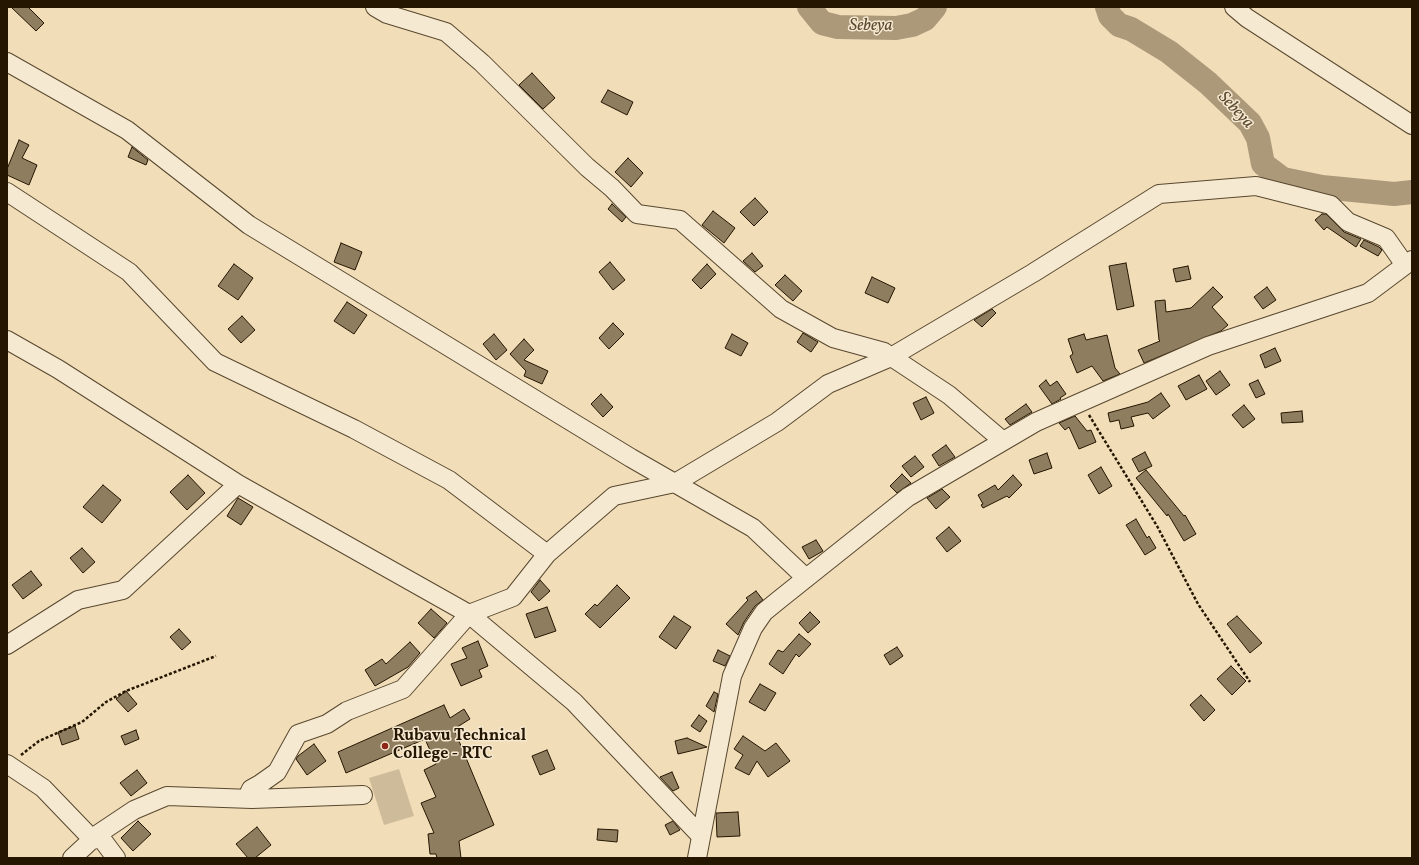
<!DOCTYPE html>
<html>
<head>
<meta charset="utf-8">
<style>
  body { margin:0 }
  #map { position:relative; width:1419px; height:865px; overflow:hidden; background:#f1ddb8; font-family:Vollkorn,serif }
  canvas { display:block }
  .frame { position:absolute; inset:0; border:8px solid #251601; pointer-events:none }
</style>
</head>
<body>
<div id="map">
<canvas width="1419" height="865"></canvas>
<div class="frame"></div>
</div>
<script>
const g = document.querySelector('canvas').getContext('2d');
g.lineJoin = 'round';
function fill(path, color) { g.fillStyle = color; g.fill(path, 'evenodd'); }
const shape = rows => new Path2D(rows.map(r => 'M' + r).join(''));
function stroke(path, color, width, dash) { g.strokeStyle = color; g.lineWidth = width; g.lineCap = dash ? 'butt' : 'round'; g.setLineDash(dash || []); g.stroke(path); }
function label(font, color, halo, rows, align = 'center') {
  g.font = font + ' Vollkorn,serif'; g.lineWidth = 3; g.setLineDash([]); g.textBaseline = 'middle'; g.strokeStyle = halo; g.fillStyle = color; for (const [text, x, y, turn = 0] of rows) {
    g.save(); g.translate(x, y); g.rotate((+turn || 0) * Math.PI / 180); g.textAlign = isNaN(turn) ? turn : align; if (halo) g.strokeText(text, 0, 0); g.fillText(text, 0, 0); g.restore();
  }
}
const green = shape([
  [399,769,414,816,384,825,369,778]
]);
const river = shape([
  [809,7,822,23,838,27,896,28,912,25,925,19,935,7],
  [1107,7,1110,16,1119,25,1131,29,1169,52,1208,83,1250,123,1258,138,1263,164,1283,179,1322,187,1394,194,1412,192]
]);
const building = shape([
  [11,7,28,7,44,23,36,31,11,7],
  [532,73,555,98,543,109,519,85,532,73],
  [608,90,633,102,627,115,601,102,608,90],
  [19,140,29,145,22,158,37,165,29,185,7,175,7,169,19,140],
  [132,147,148,160,146,165,128,157,132,147],
  [628,158,643,173,631,187,615,172,628,158],
  [755,198,768,212,754,226,740,212,755,198],
  [612,204,626,217,622,222,608,209,612,204],
  [713,211,735,228,724,243,702,225,713,211],
  [1322,214,1326,214,1344,232,1361,239,1356,247,1327,227,1324,230,1315,220,1322,214],
  [1364,240,1379,247,1382,250,1378,256,1360,246,1364,240],
  [341,243,362,252,355,270,334,262,341,243],
  [752,253,763,266,755,272,743,261,752,253],
  [610,262,625,280,613,290,599,272,610,262],
  [1126,263,1134,306,1117,310,1109,266,1126,263],
  [234,264,253,278,238,300,218,286,234,264],
  [707,264,716,274,701,289,692,280,707,264],
  [1188,266,1191,279,1176,282,1173,269,1188,266],
  [785,275,802,291,793,301,775,285,785,275],
  [872,277,895,288,888,303,865,293,872,277],
  [1213,287,1223,297,1212,307,1228,325,1221,331,1144,363,1138,350,1160,341,1159,340,1155,301,1165,300,1166,312,1191,308,1213,287],
  [1267,287,1276,300,1263,309,1254,297,1267,287],
  [347,302,367,315,354,334,334,321,347,302],
  [992,309,996,313,982,327,974,320,992,309],
  [242,316,255,330,241,343,228,329,242,316],
  [613,323,624,334,609,349,599,338,613,323],
  [803,333,818,342,811,352,797,342,803,333],
  [494,334,507,350,496,360,483,344,494,334],
  [732,334,748,343,741,356,725,348,732,334],
  [1084,334,1086,340,1107,335,1115,368,1120,374,1103,381,1092,366,1077,373,1070,356,1073,354,1068,339,1084,334],
  [524,339,534,350,524,360,548,371,542,384,524,376,526,371,510,354,524,339],
  [1275,348,1281,361,1265,368,1260,355,1275,348],
  [1220,371,1230,385,1216,395,1206,381,1220,371],
  [1199,375,1207,389,1186,400,1178,386,1199,375],
  [1046,380,1050,386,1057,381,1066,394,1060,398,1061,399,1052,404,1039,386,1046,380],
  [1258,380,1265,394,1256,398,1249,384,1258,380],
  [1161,393,1170,406,1153,419,1148,413,1131,417,1134,426,1121,429,1119,420,1110,422,1108,413,1148,402,1161,393],
  [601,394,613,407,603,417,591,404,601,394],
  [926,397,934,413,921,420,913,403,926,397],
  [1026,404,1032,412,1010,425,1005,419,1026,404],
  [1244,405,1255,419,1243,428,1232,415,1244,405],
  [1302,411,1303,422,1282,423,1281,413,1302,411],
  [1075,416,1087,431,1091,430,1096,442,1079,449,1069,427,1065,430,1059,423,1075,416],
  [946,445,955,457,939,466,932,455,946,445],
  [1145,452,1152,466,1139,472,1132,459,1145,452],
  [1047,453,1052,468,1034,474,1029,460,1047,453],
  [915,456,924,467,911,477,902,466,915,456],
  [1101,467,1112,486,1099,494,1088,475,1101,467],
  [1146,470,1184,516,1185,515,1196,534,1184,541,1168,514,1167,516,1136,478,1146,470],
  [902,474,911,483,897,493,890,486,902,474],
  [188,475,205,493,187,510,170,492,188,475],
  [1013,475,1022,485,1009,498,1007,496,983,508,981,505,983,504,978,495,995,485,998,490,1013,475],
  [103,485,121,500,102,523,83,507,103,485],
  [942,489,950,497,936,509,927,498,942,489],
  [238,498,253,507,241,525,227,516,238,498],
  [1136,519,1147,538,1149,536,1156,548,1145,555,1126,525,1136,519],
  [949,527,961,541,947,552,936,538,949,527],
  [816,540,823,551,809,559,802,547,816,540],
  [82,548,95,562,83,573,70,558,82,548],
  [31,571,42,585,23,599,12,585,31,571],
  [540,580,550,591,539,601,531,592,540,580],
  [617,585,630,598,600,628,585,614,595,604,597,606,617,585],
  [756,591,763,600,755,606,744,622,738,635,726,624,748,600,746,598,756,591],
  [547,607,556,631,535,638,526,614,547,607],
  [431,609,447,623,434,638,418,623,431,609],
  [810,612,820,622,808,633,799,623,810,612],
  [674,616,691,627,676,649,659,637,674,616],
  [1237,616,1262,643,1250,653,1227,624,1237,616],
  [179,629,191,642,182,650,170,637,179,629],
  [799,634,811,644,799,657,796,654,783,674,769,664,778,650,783,652,799,634],
  [478,641,488,666,479,670,482,677,461,686,451,664,467,658,462,648,478,641],
  [410,642,420,653,408,667,375,686,365,670,382,659,386,664,410,642],
  [897,647,903,656,890,665,884,655,897,647],
  [718,650,730,656,725,666,713,661,718,650],
  [1231,666,1246,681,1232,695,1217,679,1231,666],
  [760,684,776,693,765,711,749,702,760,684],
  [126,691,137,704,128,712,116,699,126,691],
  [714,692,718,694,714,712,706,706,714,692],
  [1201,695,1215,710,1204,721,1190,705,1201,695],
  [444,705,450,718,464,709,470,719,454,729,494,825,459,841,461,858,437,858,436,854,430,854,428,834,434,833,421,803,436,797,424,770,436,764,425,739,346,773,338,752,444,705],
  [699,715,707,721,700,732,691,726,699,715],
  [75,726,79,739,62,745,58,732,75,726],
  [136,730,139,739,125,745,121,736,136,730],
  [743,736,765,751,776,743,790,761,768,777,757,761,749,775,735,768,743,755,734,749,743,736],
  [687,738,707,747,678,754,675,741,687,738],
  [314,744,326,761,307,775,296,759,298,756,314,744],
  [547,750,555,769,540,775,532,756,547,750],
  [137,770,147,783,131,796,120,783,137,770],
  [672,772,679,788,673,791,660,777,672,772],
  [738,812,740,836,717,837,716,813,738,812],
  [138,821,151,834,133,851,121,838,138,821],
  [673,821,680,830,670,835,665,825,673,821],
  [257,827,271,845,255,858,248,858,236,844,257,827],
  [598,829,618,830,617,842,597,840,598,829]
]);
const path = shape([
  [1089,415,1157,526,1198,604,1250,682],
  [21,755,39,741,82,722,106,702,126,691,216,656]
]);
const minor = shape([
  [375,7,387,14,446,32,482,63,587,167,612,188,637,214,680,220,781,309,833,338,884,352,949,395,1003,441],
  [1234,7,1247,18,1412,125],
  [7,62,127,130,249,225,631,458,753,528,806,578],
  [7,192,129,272,215,362,354,429,449,480,547,554],
  [7,340,58,369,238,484,469,614,574,702,700,835],
  [7,645,78,600,123,590,238,484],
  [7,764,43,788,93,840],
  [247,798,251,789,260,784,277,772,298,734,327,724,347,711,403,689,469,614,513,597,547,554,614,496,675,483,777,422,828,384,891,357,1033,273,1159,194,1256,186,1331,205,1348,222,1386,238,1405,265],
  [98,834,116,858],
  [72,858,98,834,134,810,167,796,252,799,363,795],
  [697,858,732,676,753,628,764,612,780,599,908,497,1036,422,1208,346,1368,293,1412,260]
]);
const markers = [
  [385,746,4,"#8f2418"]
];
const poiNames = [
  ["Rubavu Technical",393,737],
  ["College - RTC",393,755]
];
const waterNames = [
  ["Sebeya",871,27],
  ["Sebeya",1235,111,47]
];
fill(green, '#cebb99');
stroke(river, '#ac997a', 24);
fill(building, '#8f7d60');
stroke(building, '#251601', 1);
stroke(minor, '#58482f', 20);
stroke(path, '#251601', 2.5, [3, 2]);
stroke(minor, '#f6e9d1', 18);
for (const [x, y, r, color] of markers) { const dot = new Path2D(); dot.arc(x, y, r, 0, 2 * Math.PI); g.fillStyle = color; g.fill(dot); stroke(dot, '#f6e9d1', 1.5); }
label('bold 16px', '#251601', '#f6e9d1', poiNames, 'left');
label('italic 17px', '#5b4a31', '#f6e9d1', waterNames);
</script>
</body>
</html>
